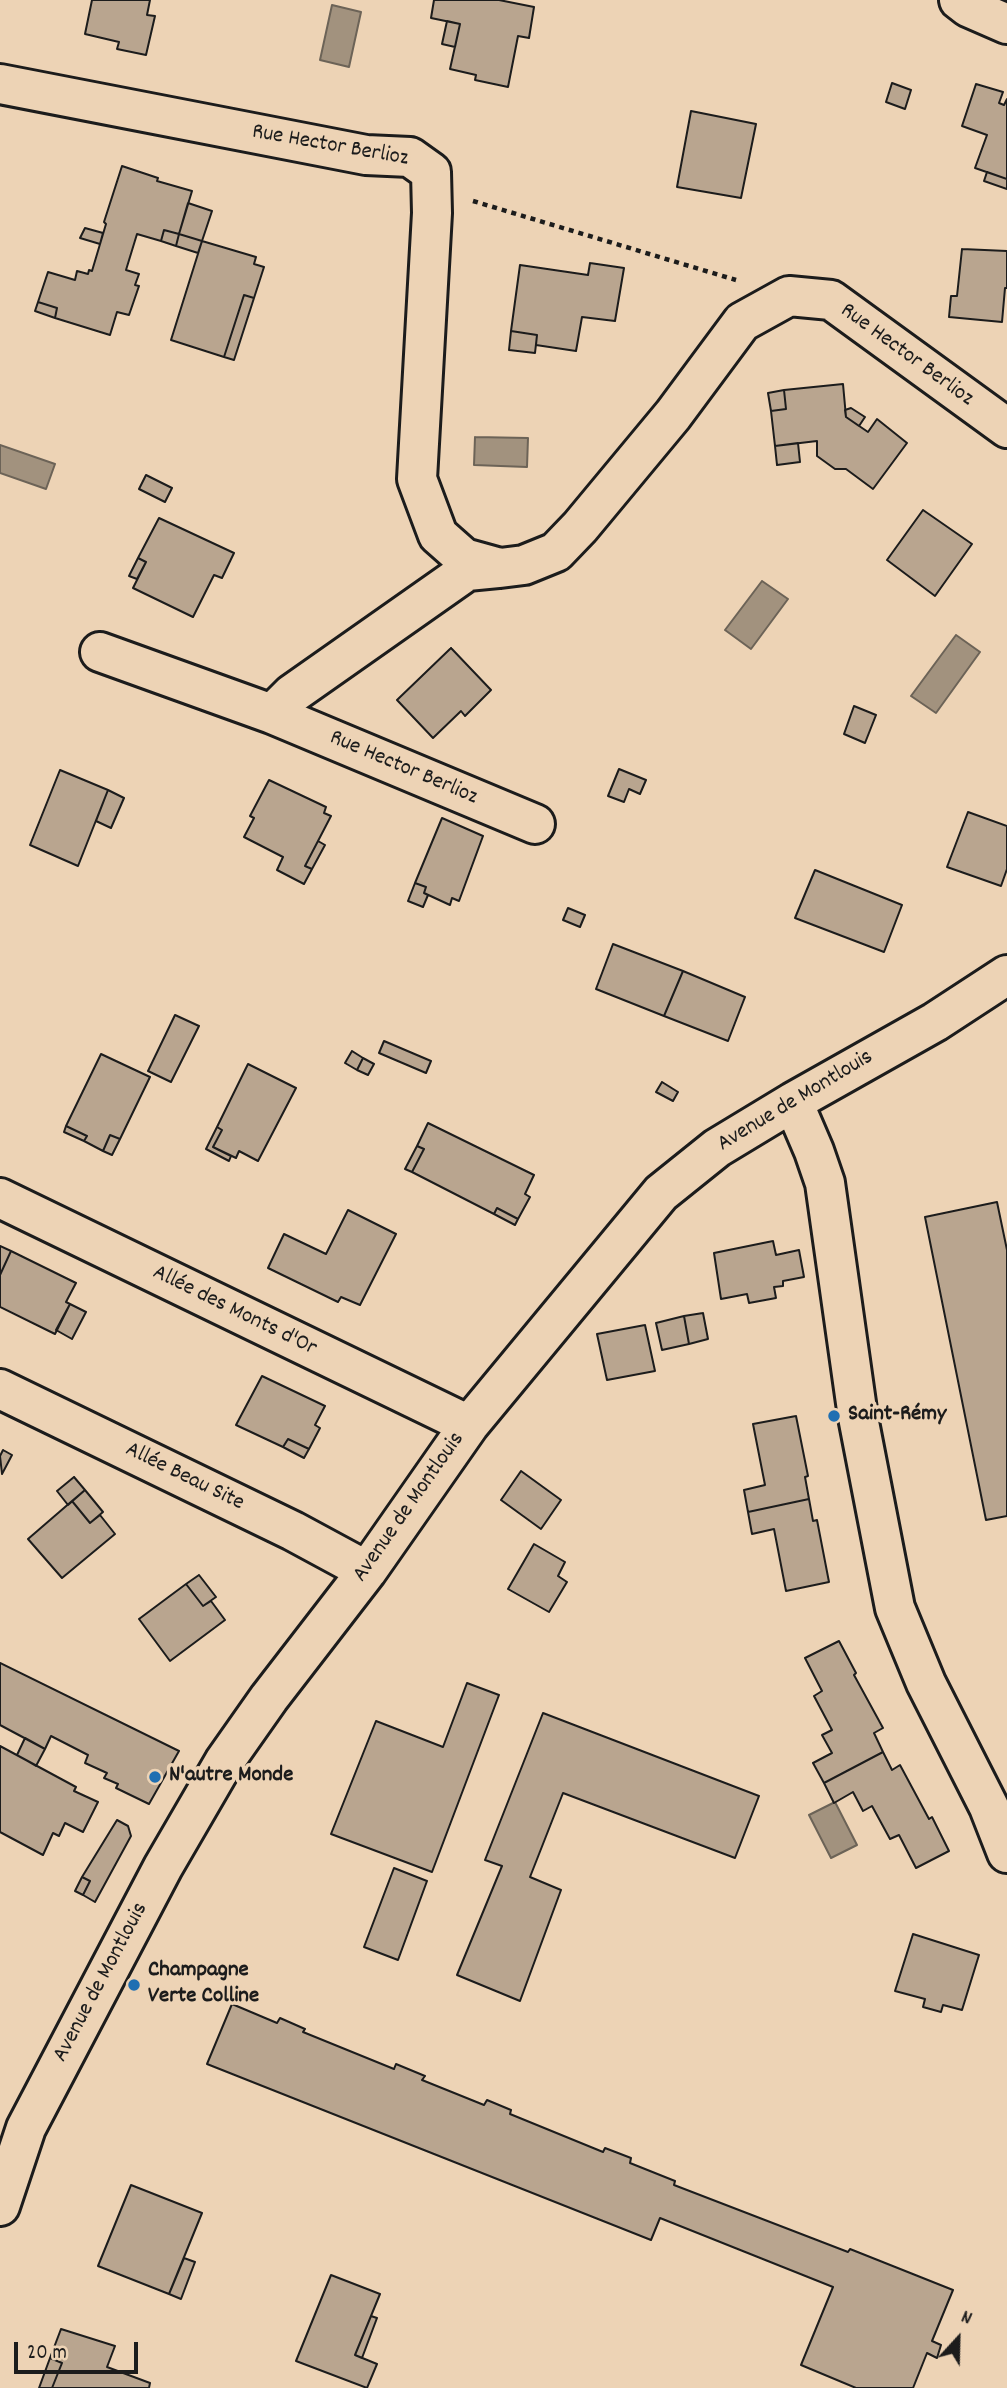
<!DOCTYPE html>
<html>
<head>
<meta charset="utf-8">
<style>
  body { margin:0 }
  #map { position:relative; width:1007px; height:2388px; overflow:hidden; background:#edd3b5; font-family:Dekko,sans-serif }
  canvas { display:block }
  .north { position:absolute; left:923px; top:2304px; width:70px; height:70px; -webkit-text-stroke:5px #edd3b5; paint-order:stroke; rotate:22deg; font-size:19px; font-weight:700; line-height:28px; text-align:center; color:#1c1c1c }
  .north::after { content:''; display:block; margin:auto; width:24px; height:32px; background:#1c1c1c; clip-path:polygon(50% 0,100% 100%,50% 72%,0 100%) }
  .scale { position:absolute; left:14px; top:2342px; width:124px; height:32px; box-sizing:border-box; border:4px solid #1c1c1c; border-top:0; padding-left:9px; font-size:21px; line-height:24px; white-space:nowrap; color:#1c1c1c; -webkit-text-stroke:5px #edd3b5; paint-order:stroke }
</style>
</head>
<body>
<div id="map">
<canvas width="1007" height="2388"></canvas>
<div class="north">N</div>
<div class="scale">20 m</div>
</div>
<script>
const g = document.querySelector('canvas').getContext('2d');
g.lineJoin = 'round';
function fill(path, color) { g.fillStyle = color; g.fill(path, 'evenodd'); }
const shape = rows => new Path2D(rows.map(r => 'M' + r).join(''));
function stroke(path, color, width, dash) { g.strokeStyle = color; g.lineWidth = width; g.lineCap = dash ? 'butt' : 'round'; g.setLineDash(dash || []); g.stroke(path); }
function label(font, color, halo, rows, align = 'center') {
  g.font = font + ' Dekko,sans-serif'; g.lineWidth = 7; g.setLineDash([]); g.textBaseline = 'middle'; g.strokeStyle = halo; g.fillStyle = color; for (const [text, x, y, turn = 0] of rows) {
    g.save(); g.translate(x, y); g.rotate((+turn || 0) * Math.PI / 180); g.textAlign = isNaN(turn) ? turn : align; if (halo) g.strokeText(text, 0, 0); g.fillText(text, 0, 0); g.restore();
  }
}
const water = shape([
  [332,5,361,12,349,67,320,60,332,5],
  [475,437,528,438,527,467,474,465,475,437],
  [0,445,55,464,46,489,0,473,0,445],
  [762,581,788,599,751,649,725,630,762,581],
  [956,635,980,652,936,713,911,696,956,635],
  [835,1802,857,1845,831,1858,809,1815,835,1802]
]);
const building = shape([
  [92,0,150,0,147,15,155,16,146,55,117,49,119,42,85,34,92,0],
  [434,0,499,0,534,7,529,38,518,36,508,87,475,80,476,75,450,69,460,24,431,18,434,0],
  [447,21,460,24,455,47,442,44,447,21],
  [892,83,911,90,905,109,886,102,892,83],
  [976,84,1003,92,999,103,1004,105,1007,99,1007,179,975,168,987,135,962,126,976,84],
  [691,111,756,124,741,198,677,187,691,111],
  [122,166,158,178,157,181,192,191,179,234,164,230,161,241,137,234,126,270,139,274,135,285,139,286,129,315,117,312,110,335,55,318,57,308,38,302,48,272,75,280,77,271,88,274,89,270,92,271,106,224,104,222,122,166],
  [987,172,1007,179,1007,189,984,181,987,172],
  [188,203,212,211,202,241,179,234,188,203],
  [85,228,103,233,100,244,80,238,85,228],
  [164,230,179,234,176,246,161,241,164,230],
  [179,234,202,241,198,253,176,246,179,234],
  [202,241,256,257,254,264,264,267,254,298,244,295,224,357,171,340,202,241],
  [962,249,1007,251,1007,288,1005,288,1002,322,949,317,951,296,957,296,962,249],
  [590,263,624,268,615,321,582,317,576,351,536,345,537,335,511,331,520,265,588,275,590,263],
  [244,295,254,298,234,360,224,357,244,295],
  [38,302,57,308,55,318,35,311,38,302],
  [511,331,537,335,535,353,509,350,511,331],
  [843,384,846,417,868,432,877,419,907,443,873,489,846,469,835,469,817,456,817,441,775,446,771,411,786,409,784,390,843,384],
  [784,390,786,409,771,411,768,393,784,390],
  [851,408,865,417,859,426,846,417,845,410,851,408],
  [798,443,800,462,777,465,775,446,798,443],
  [146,475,172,488,165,502,139,489,146,475],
  [923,510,972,544,935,596,887,560,923,510],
  [159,518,234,553,222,578,214,575,193,617,133,588,146,562,138,558,159,518],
  [138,558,146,562,137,579,129,576,138,558],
  [451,648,491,690,465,716,461,711,433,738,397,700,451,648],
  [854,706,876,715,865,743,844,734,854,706],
  [619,769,646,780,640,794,629,789,624,802,608,796,619,769],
  [60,770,108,790,78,866,30,845,60,770],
  [269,780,326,807,324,813,331,816,305,866,312,869,304,884,277,870,283,857,244,837,254,818,250,816,269,780],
  [108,790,124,798,111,828,96,821,108,790],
  [968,812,1007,826,1007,869,1001,886,947,867,968,812],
  [442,818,483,836,459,901,452,898,450,905,424,893,426,887,415,883,442,818],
  [318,841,325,845,312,869,305,866,318,841],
  [815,870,902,905,884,952,795,918,815,870],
  [415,883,426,887,424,893,428,895,423,907,408,901,415,883],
  [568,908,585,915,580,927,563,920,568,908],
  [613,944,683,971,664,1016,596,989,613,944],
  [683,971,745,997,728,1041,664,1016,683,971],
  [175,1015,199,1026,171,1082,148,1071,175,1015],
  [384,1041,431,1061,426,1073,379,1053,384,1041],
  [352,1051,363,1058,357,1070,345,1063,352,1051],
  [101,1054,150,1077,120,1139,110,1135,103,1151,84,1141,87,1136,66,1126,101,1054],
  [363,1058,374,1064,368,1075,357,1070,363,1058],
  [248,1064,296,1088,258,1161,239,1151,236,1158,213,1147,222,1130,217,1127,248,1064],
  [662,1082,678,1092,673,1101,656,1092,662,1082],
  [428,1123,534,1175,525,1194,530,1197,518,1219,497,1208,494,1214,412,1172,424,1149,417,1146,428,1123],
  [66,1126,87,1136,84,1141,64,1132,66,1126],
  [217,1127,222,1130,213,1147,231,1156,229,1161,206,1149,217,1127],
  [110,1135,120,1139,112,1155,103,1151,110,1135],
  [417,1146,424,1149,412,1172,405,1169,417,1146],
  [997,1202,1007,1250,1007,1516,986,1520,925,1217,997,1202],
  [497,1208,518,1219,515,1225,494,1214,497,1208],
  [348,1210,396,1234,360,1305,341,1297,338,1302,268,1268,284,1234,326,1254,348,1210],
  [773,1241,776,1255,799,1250,804,1277,783,1281,783,1286,774,1287,776,1298,749,1303,747,1294,721,1299,714,1253,773,1241],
  [0,1246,11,1251,0,1275,0,1246],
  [11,1251,76,1283,66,1302,70,1304,55,1334,0,1307,0,1275,11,1251],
  [70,1304,86,1312,72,1339,56,1330,70,1304],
  [703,1313,708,1339,689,1344,684,1316,703,1313],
  [684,1316,689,1344,662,1350,656,1323,684,1316],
  [645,1325,655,1371,607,1380,597,1334,645,1325],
  [262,1376,325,1406,315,1425,320,1428,309,1449,288,1439,283,1447,236,1425,262,1376],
  [796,1416,808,1476,805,1477,809,1499,748,1512,744,1490,765,1485,753,1424,796,1416],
  [288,1439,309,1449,304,1458,283,1447,288,1439],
  [3,1450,12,1455,2,1474,0,1456,3,1450],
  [521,1471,561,1500,541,1529,501,1500,521,1471],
  [74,1477,85,1490,68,1505,57,1491,74,1477],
  [85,1490,103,1512,90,1523,72,1501,85,1490],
  [809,1499,813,1521,817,1520,829,1582,786,1591,774,1529,752,1534,748,1512,809,1499],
  [72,1501,90,1523,100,1515,115,1534,62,1578,28,1539,72,1501],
  [534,1544,565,1562,558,1576,567,1582,549,1612,508,1589,534,1544],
  [199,1575,216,1597,203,1606,186,1584,199,1575],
  [186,1584,203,1606,211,1601,225,1620,170,1661,139,1619,186,1584],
  [839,1641,856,1673,854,1675,883,1728,874,1733,883,1752,824,1783,813,1763,832,1753,822,1735,832,1730,814,1696,822,1691,805,1658,839,1641],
  [0,1663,179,1751,149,1804,116,1788,118,1784,104,1778,107,1773,85,1763,88,1755,51,1736,45,1749,0,1725,0,1663],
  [467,1683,499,1695,432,1872,331,1834,376,1721,443,1747,467,1683],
  [543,1713,759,1796,735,1858,563,1793,530,1877,561,1890,520,2001,457,1975,502,1866,485,1860,543,1713],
  [25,1738,45,1749,36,1766,17,1755,25,1738],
  [0,1746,76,1787,74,1791,98,1802,83,1832,65,1823,59,1836,53,1833,43,1855,0,1832,0,1746],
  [883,1752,892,1770,900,1765,929,1819,932,1817,949,1851,916,1868,899,1835,890,1839,872,1806,863,1811,853,1792,834,1803,824,1783,883,1752],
  [117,1820,128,1826,131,1836,95,1902,83,1895,90,1881,82,1877,117,1820],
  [394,1868,427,1881,398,1960,364,1947,394,1868],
  [82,1877,90,1881,83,1895,75,1891,82,1877],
  [913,1934,979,1955,962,2010,943,2005,941,2012,923,2007,925,1999,895,1991,913,1934],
  [232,2004,277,2023,280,2018,305,2029,303,2032,394,2069,396,2064,425,2076,422,2080,484,2105,487,2100,511,2110,510,2114,603,2152,605,2148,631,2158,630,2163,675,2181,674,2185,848,2252,850,2249,953,2290,932,2341,941,2345,937,2358,927,2353,913,2388,856,2388,801,2365,833,2287,660,2218,651,2240,207,2064,232,2004],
  [131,2185,202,2213,169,2294,98,2266,131,2185],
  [184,2258,195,2262,181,2299,169,2294,184,2258],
  [331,2275,380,2294,355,2355,377,2364,367,2388,296,2361,331,2275],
  [371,2316,377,2318,362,2358,355,2355,371,2316],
  [61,2329,115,2346,107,2367,150,2383,149,2388,52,2388,62,2363,50,2358,61,2329],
  [50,2358,62,2363,52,2388,39,2388,50,2358]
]);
const path = shape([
  [473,201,736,280]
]);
const minor = shape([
  [959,0,968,7,1007,24],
  [0,84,366,155,410,157,431,172,432,213,417,479,438,535,464,558,500,568,524,565,556,552,580,527,673,415,742,322,789,296,831,300,1007,428],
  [498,568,467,571,292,694,272,714,535,824],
  [100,652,272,714],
  [793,1102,814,1151,825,1183,858,1417,895,1608,926,1683,989,1807,1007,1853],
  [0,1198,469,1425],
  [0,1389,293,1531,367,1571],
  [0,2206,26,2128,163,1867,224,1762,269,1698,367,1571,469,1425,661,1193,717,1148,793,1102,935,1022,1007,975]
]);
const markers = [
  [834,1416,7,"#1f6fb2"],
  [155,1777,7,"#1f6fb2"],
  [134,1985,7,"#1f6fb2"]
];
const streetNames = [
  ["Rue Hector Berlioz",330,147,10],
  ["Rue Hector Berlioz",906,356,36],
  ["Rue Hector Berlioz",403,769,23],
  ["Avenue de Montlouis",796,1102,-31],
  ["Allée des Monts d'Or",234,1312,26],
  ["Allée Beau Site",184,1478,26],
  ["Avenue de Montlouis",410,1508,-55],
  ["Avenue de Montlouis",102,1983,-62]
];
const poiNames = [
  ["Saint-Rémy",848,1416],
  ["N'autre Monde",169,1777],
  ["Champagne",148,1972],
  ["Verte Colline",148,1998]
];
fill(water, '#a2927e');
stroke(water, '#6c6357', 2);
fill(building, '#b9a58f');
stroke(building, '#1c1c1c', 2);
stroke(minor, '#1c1c1c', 44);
stroke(path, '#1c1c1c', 4.5, [5, 5]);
stroke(minor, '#edd3b5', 38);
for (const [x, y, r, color] of markers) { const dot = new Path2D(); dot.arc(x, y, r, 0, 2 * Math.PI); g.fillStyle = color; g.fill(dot); stroke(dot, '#edd3b5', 2.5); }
label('23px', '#1c1c1c', '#edd3b5', streetNames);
label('bold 23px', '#1c1c1c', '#edd3b5', poiNames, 'left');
</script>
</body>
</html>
